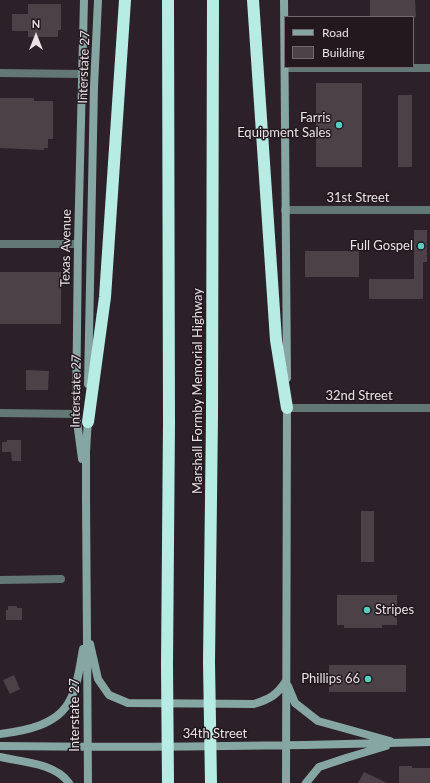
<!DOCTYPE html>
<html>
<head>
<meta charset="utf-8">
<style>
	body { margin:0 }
	#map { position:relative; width:430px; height:783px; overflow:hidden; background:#2c2128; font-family:Lato,sans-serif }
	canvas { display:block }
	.legend { position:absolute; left:284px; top:16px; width:130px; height:52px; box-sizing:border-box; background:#22181e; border:1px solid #72696e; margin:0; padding:5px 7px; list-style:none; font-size:12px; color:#e9e2e6 }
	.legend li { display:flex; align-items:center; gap:8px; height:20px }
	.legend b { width:20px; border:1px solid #72696e }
	.north { position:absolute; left:16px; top:16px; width:40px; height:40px; -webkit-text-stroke:3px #22181e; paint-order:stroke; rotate:0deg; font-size:11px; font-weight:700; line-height:16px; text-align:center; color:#e9e2e6 }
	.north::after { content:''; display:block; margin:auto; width:14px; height:18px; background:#e9e2e6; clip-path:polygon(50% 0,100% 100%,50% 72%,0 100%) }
</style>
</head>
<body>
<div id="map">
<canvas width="430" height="783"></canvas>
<ul class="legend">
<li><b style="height:5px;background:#85a6a2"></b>Road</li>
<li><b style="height:11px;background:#4d4148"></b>Building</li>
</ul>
<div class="north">N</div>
</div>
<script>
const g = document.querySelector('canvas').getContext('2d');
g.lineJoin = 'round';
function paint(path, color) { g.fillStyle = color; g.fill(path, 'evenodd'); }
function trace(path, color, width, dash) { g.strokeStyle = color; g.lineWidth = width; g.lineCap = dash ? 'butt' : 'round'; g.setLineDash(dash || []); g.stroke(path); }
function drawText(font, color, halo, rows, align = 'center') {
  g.font = font + ' Lato,sans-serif'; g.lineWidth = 3; g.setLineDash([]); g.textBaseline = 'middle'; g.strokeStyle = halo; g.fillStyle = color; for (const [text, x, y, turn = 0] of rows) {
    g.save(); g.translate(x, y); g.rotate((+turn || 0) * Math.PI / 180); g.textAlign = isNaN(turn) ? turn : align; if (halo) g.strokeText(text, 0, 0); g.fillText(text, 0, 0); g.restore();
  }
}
paint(new Path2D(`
	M370,0H415L416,17H370Z
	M28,4H61V30H58V37H28V31H12V14H28Z
	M316,83H362V167H316Z
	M398,95H412V167H398Z
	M0,98H34V101H53V139H48V148H44V150L0,148Z
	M414,230H427V262H423V299H369V279H414Z
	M305,251H359V277H305Z
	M0,272H61V324H0Z
	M26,370L49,371L48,390H26Z
	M7,440H21V461H12L11,452H2V442H7Z
	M361,511H374V562H361Z
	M337,595H397V625H382V628H344V625H337Z
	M8,606H17V608H22V620H6V610H8Z
	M329,665H406V692H329Z
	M14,675L20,689L10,694L3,680Z
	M399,766H412V768H430V783H399Z
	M364,772L387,783H358Z`), '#4d4148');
trace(new Path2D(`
	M285,68H430
	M0,73L82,74
	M285,210H430
	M0,244H78
	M287,408H430
	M0,413L76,414
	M0,580L61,579`), '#637774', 8);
trace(new Path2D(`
	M284,0L287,378
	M88,384L94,87L98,0
	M88,418L86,452V497L88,783
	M82,459L76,414L78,244L84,0
	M90,644L98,679L109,695L128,703L254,704C270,699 277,695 286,681
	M288,686L295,703L318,721L390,741
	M0,734C25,731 58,725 70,700C78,686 80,664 83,649
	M0,746C143,748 287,746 430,742
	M0,757C22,762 55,763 69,783
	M286,783L287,404
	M306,783L319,767L346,758L386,746`), '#85a6a2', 8);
trace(new Path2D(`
	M168,0L169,422L167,665L168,783
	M253,0L276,340L287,408
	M88,422L105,297L125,0
	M211,783L209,662L212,416L213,0`), '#b7ece5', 12);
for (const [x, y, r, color] of [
	[339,125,4,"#57cec1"],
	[421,246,4,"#57cec1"],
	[367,610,4,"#57cec1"],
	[368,679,4,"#57cec1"]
]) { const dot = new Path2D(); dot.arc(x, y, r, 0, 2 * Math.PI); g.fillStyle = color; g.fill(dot); trace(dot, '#22181e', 1.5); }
drawText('13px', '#e9e2e6', '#22181e', [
	["Interstate 27",84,67,-88],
	["31st Street",358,198],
	["Texas Avenue",66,248,-89],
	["Interstate 27",76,391,-89],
	["Marshall Formby Memorial Highway",198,391,-90],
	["32nd Street",359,396],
	["Interstate 27",75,715,-90],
	["34th Street",215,734]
]);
drawText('13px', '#e9e2e6', '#22181e', [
	["Farris",331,118],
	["Equipment Sales",331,133],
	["Full Gospel",413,246],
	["Stripes",375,610,"left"],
	["Phillips 66",360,679]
], 'right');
</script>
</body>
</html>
